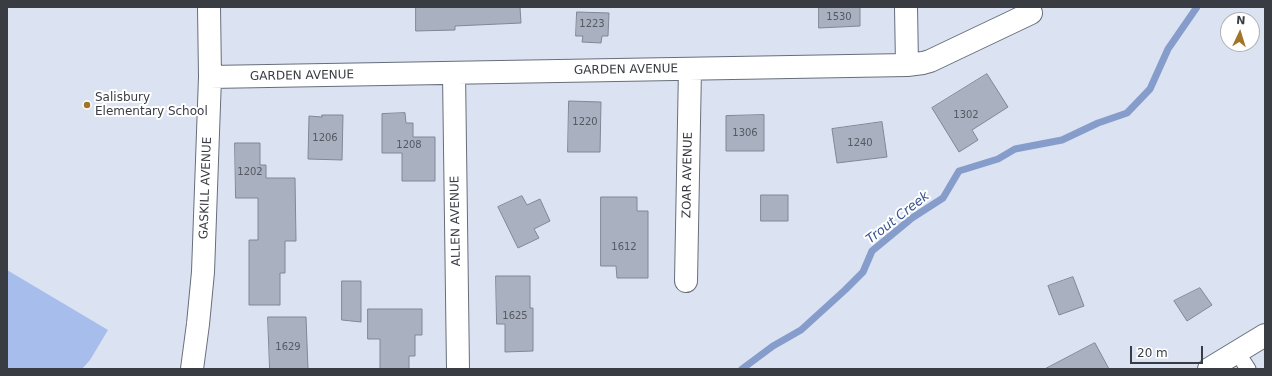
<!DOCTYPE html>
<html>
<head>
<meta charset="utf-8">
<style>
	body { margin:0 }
	#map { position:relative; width:1272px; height:376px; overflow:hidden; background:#dbe3f2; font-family:"DejaVu Sans",sans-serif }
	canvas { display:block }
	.frame { position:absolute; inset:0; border:8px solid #393c42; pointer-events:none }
	.north { position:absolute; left:1220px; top:12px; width:40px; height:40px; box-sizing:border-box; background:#fff; border:1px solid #b0b1b3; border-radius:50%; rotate:4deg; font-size:11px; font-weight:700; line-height:16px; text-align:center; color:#393c42 }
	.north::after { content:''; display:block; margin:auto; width:14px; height:18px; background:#a27427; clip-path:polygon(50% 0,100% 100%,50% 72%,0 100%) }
	.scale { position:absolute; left:1130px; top:346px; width:73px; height:18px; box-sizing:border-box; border:2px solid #393c42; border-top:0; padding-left:5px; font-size:12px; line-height:14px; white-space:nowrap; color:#393c42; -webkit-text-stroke:3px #fff; paint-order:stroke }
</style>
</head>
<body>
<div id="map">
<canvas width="1272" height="376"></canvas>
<div class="frame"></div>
<div class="north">N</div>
<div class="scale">20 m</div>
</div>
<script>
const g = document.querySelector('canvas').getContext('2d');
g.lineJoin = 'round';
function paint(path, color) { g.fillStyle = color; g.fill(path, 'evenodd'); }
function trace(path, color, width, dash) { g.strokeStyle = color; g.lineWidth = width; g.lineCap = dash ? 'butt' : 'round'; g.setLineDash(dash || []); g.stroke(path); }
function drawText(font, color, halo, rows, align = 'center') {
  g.font = font + ' "DejaVu Sans",sans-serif'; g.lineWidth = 4; g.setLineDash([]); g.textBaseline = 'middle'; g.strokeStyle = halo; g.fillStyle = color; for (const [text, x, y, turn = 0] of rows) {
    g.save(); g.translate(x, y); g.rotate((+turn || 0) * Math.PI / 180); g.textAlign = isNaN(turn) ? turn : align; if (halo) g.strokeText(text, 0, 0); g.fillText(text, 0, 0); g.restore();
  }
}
paint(new Path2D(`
	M7,270L108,330L90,360L82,369H7Z`), '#a7bdeb');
trace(new Path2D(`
	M742,369L773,346L801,330L845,290L863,272L872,251L912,218L943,198L959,171L998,159L1015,149L1062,140L1098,123L1127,113L1150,89L1168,49L1197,7`), '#869dcb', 7);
const building = new Path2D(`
	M416,7H520L521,23L455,26V30L416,31Z
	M819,7H860V26L819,28Z
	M577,12L609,13L608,36H602L601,43L582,42L583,36H576Z
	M987,74L1008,107L972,130L978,140L959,152L932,108Z
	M569,101L601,102L600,152H568Z
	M405,113L406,123H413V137H435V181H402V153H382V114Z
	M322,115H343L342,160L308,159L309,116L322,117Z
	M764,115V151H726V116Z
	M882,122L887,157L837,163L832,129Z
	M235,143H260V165H266V178H295L296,241H285V273H280V305H249V240H258V198H236Z
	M761,195H788V221H761Z
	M522,196L527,205L540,199L550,221L534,229L539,238L518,248L498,207Z
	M601,197H637V211H648V278H617L616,266H601Z
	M496,276H530V308H533V351L505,352V324H497Z
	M1073,277L1084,306L1059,315L1048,286Z
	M342,281H361V322L342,320Z
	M1200,288L1212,305L1187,321L1174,301Z
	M368,309H422V335H415V356H409V369H380V339H368Z
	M268,317H306L308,369H270Z
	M1095,343L1109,369H1045Z`);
paint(building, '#a9b1c0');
trace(building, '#808796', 1);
const service = new Path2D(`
	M1237,352L1248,369`);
const minor = new Path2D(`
	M906,7L907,65
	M454,73L458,369
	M210,77L907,65L923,63L930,61L1031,13
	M686,281L690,69
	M192,369L198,324L203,272L210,77L209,7`);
const secondary = new Path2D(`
	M1209,369L1265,335`);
trace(service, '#676e7b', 17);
trace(minor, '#676e7b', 24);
trace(secondary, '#676e7b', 24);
trace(service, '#fff', 15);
trace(minor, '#fff', 22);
trace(secondary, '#fff', 22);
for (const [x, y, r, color] of [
	[87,105,4,"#a27427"]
]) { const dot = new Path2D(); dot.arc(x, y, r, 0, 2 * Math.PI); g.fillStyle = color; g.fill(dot); trace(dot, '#fff', 1.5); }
drawText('10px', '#555962', null, [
	["1530",839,17],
	["1223",592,24],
	["1302",966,115],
	["1220",585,122],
	["1306",745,133],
	["1206",325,138],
	["1240",860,143],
	["1208",409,145],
	["1202",250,172],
	["1612",624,247],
	["1625",515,316],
	["1629",288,347]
]);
drawText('12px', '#393c42', '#fff', [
	["GARDEN AVENUE",626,70,-1],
	["GARDEN AVENUE",302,76,-1],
	["ZOAR AVENUE",688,175,-89],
	["GASKILL AVENUE",206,188,-88],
	["ALLEN AVENUE",456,221,-91]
]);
drawText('12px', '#393c42', '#fff', [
	["Salisbury",95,98],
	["Elementary School",95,112]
], 'left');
drawText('italic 13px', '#38548f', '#fff', [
	["Trout Creek",898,218,-38]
]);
</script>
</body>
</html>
